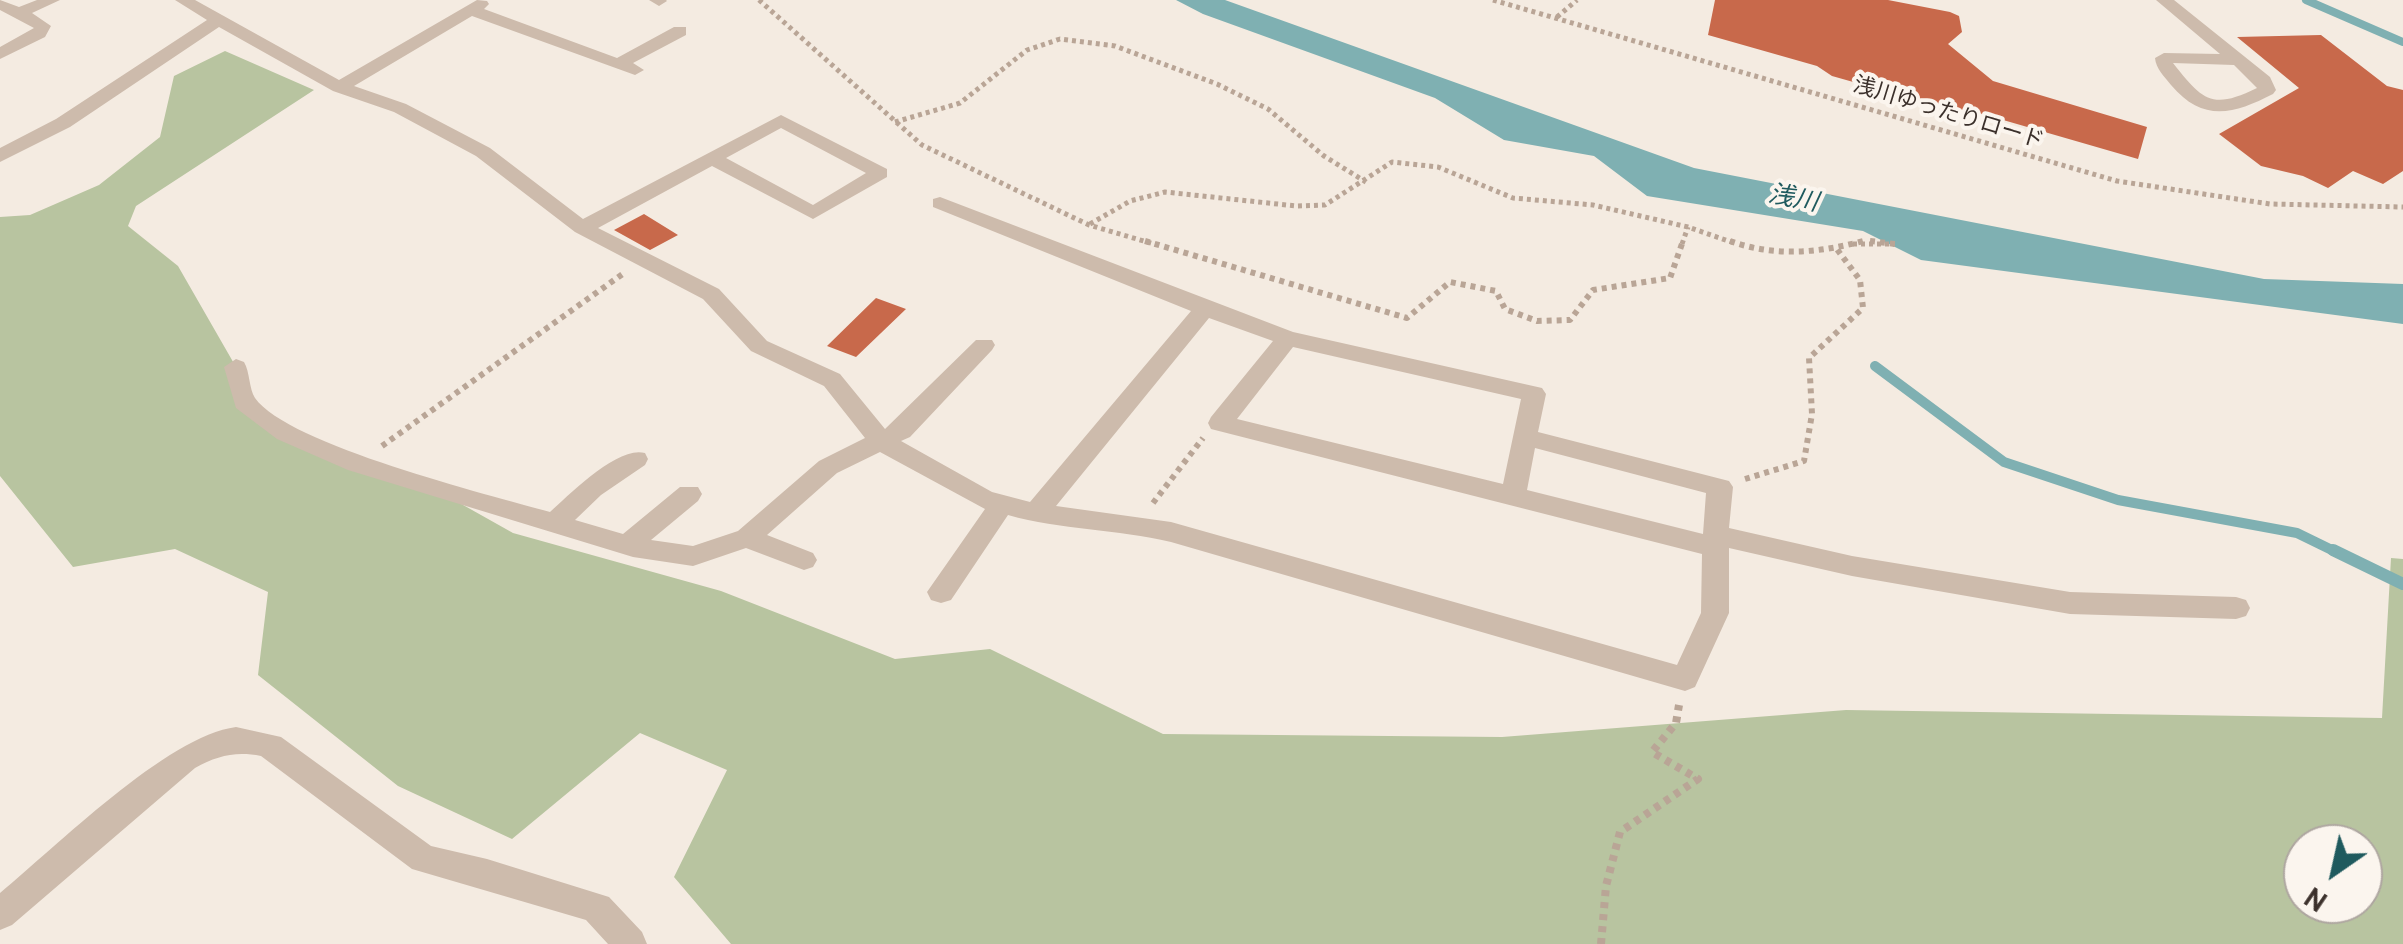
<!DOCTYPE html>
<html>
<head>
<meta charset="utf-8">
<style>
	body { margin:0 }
	#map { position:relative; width:2403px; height:944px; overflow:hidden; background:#f4ebe1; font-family:Overpass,sans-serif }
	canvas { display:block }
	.north { position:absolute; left:2283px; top:824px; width:100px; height:100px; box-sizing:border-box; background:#fbf5ee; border:2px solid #aea6a0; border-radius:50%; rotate:214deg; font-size:28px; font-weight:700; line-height:40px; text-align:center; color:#3b302b }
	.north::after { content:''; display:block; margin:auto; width:35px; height:45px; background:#1f5a5e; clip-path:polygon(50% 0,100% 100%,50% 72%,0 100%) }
</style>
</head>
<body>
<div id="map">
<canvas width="2403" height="944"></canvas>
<div class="north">N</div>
</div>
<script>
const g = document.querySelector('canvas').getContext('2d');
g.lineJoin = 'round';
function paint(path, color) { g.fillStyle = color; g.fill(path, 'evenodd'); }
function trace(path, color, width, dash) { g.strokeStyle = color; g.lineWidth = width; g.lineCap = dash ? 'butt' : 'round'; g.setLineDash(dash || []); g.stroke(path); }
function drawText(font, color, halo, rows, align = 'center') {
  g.font = font + ' Overpass,"Noto Sans JP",sans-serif'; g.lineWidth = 8; g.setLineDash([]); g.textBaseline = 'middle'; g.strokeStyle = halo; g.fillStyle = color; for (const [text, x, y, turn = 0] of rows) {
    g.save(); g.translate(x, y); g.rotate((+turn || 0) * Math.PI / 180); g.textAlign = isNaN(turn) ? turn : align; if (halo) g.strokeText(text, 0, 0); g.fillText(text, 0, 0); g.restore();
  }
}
paint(new Path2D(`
	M225,51L314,90L136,206L128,226L178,266L236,367L244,402L285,433L440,492L513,533L721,591L895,659L990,649L1163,734L1502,737L1846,710L2382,718L2391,558L2403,559V944H731L674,877L727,770L640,733L512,839L398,786L258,675L268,592L175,549L73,567L0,476V217L30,215L99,185L160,137L174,76ZM2303,844H2363V904H2303Z`), '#b8c4a0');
paint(new Path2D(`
	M1176,0H1225L1694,168L2264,279L2403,284V324L1921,260L1863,231L1647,196L1594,156L1504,140L1435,98L1203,14Z`), '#7fb0b2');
trace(new Path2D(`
	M2306,0L2403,42`), '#7fb0b2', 8);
trace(new Path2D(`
	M1875,366L2004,462L2118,500L2297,533L2338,553`), '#7fb0b2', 10);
trace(new Path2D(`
	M2333,550L2403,584`), '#7fb0b2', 12);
paint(new Path2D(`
	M1715,0H1888L1950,12L1959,16L1962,32L1948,44L1993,81L2147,127L2138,159L1972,111L1970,115L1832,76L1817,66L1708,35Z
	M2321,35L2387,86L2403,90V171L2383,184L2353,171L2328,188L2303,176L2261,166L2219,134L2299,88L2237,37Z
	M644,214L678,235L650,250L614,230Z
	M876,298L906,309L856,357L827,346Z`), '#c8694b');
trace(new Path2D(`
	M759,0L922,145L1089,225L1154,244
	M1493,0L2117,181L2270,204L2403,207
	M1557,17L1577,0
	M895,122L960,103L1027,50L1060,39L1115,46L1217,84L1268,109L1324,156L1366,182
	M1090,224L1130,201L1165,192L1296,206L1325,205L1392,162L1438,167L1513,198L1593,205L1688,227L1737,244
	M1682,244L1688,227
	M1853,244H1895`), '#b9a596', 5, [4, 4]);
trace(new Path2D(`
	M1145,241L1407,318L1450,282L1496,291L1505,309L1537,321L1570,320L1593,290L1670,278L1683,241
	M1730,241C1774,257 1819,253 1863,241
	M1870,241L1895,244
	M382,446L624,273
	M1745,479L1804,461L1812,414L1809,358L1863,308L1860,280L1836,248
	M1153,503L1203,438`), '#b9a596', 6, [5, 5]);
trace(new Path2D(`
	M1601,944L1606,886L1620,832L1698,779L1652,752L1676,723L1679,705`), '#b9a596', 8, [6, 6]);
paint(new Path2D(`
	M0,0L19,7L37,0H60L32,13L51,26L45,37L0,59V47L34,28L0,10Z
	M175,0H195L339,80L477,0L487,1L489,4L484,9L617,58L674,27H686V35L633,63L644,70L635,75L472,16L354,86L406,104L490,148L583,219L781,115L887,169V177L813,219L712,166L598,228L719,289L767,341L840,374L885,429L976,340H992L995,345L992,350L910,437L901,441L992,492L1030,502L1191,311L933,207V199L940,197L1293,332L1542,388L1546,394L1538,432L1729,481L1733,487L1729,528L1852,556L2070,592L2236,597L2246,600L2250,608L2246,616L2236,619L2070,614L1852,576L1729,548V613L1695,687L1685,691L1171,542C1117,529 1061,530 1008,515L951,600L941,603L931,600L927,592L985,509L880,452L837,473L767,535L813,553L817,560L813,567L804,570L746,548L693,566L633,557L348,470L277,439L236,408L224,367L236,359L244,362C250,372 249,389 255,398C288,445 490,495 550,512C569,495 618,445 645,453L648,459L645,465L601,495L575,520L623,534L680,487H698L702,494L698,501L651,540L693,546L738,531L819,461L865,438L824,386L751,351L703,299L575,232L476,156L394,112L333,91L219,27L70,127L0,162V148L56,119L207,20ZM781,128L866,173L813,205L726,158ZM1209,318L1273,341L1211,417L1208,423L1211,429L1702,554L1701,613L1677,665L1171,522L1056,506ZM1293,347L1521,399L1503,484L1237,419ZM1535,448L1706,493L1703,534L1527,490Z
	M649,0H666L667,1L659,6Z
	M2156,0H2174L2270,77L2276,90L2273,94C2234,114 2203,123 2171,85C2164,76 2156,69 2155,58L2164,53L2220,54ZM2173,63L2234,65L2257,88C2212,110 2203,101 2173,63Z
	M236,727L281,737L431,846L487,859L609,897L642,932L647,944H608L586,920L412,869L261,756C235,751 217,756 195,768L12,925L0,930V893C56,847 167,736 236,727Z`), '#cdbbac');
drawText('22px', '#3b302b', '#fbf5ee', [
	["浅川ゆったりロード",1948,115,17]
]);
drawText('italic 25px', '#1f5a5e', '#fbf5ee', [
	["浅川",1793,201,11]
]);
</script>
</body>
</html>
